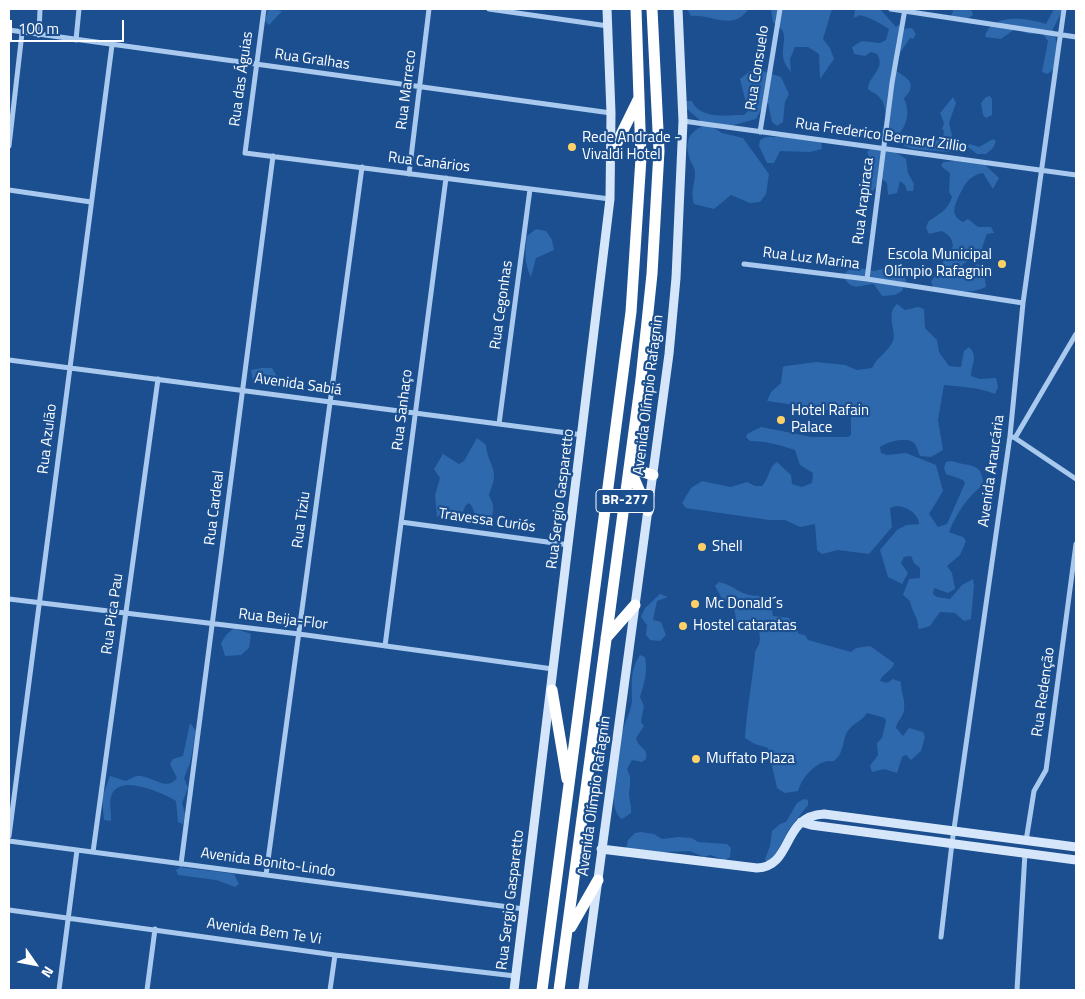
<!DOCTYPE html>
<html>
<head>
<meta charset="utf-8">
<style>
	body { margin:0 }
	#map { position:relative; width:1085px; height:999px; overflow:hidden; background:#1b4f8f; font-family:"Titillium Web",sans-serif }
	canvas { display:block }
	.frame { position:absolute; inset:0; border:10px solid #fff; pointer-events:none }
	.north { position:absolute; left:10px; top:939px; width:50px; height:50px; -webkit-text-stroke:4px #1b4f8f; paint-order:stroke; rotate:123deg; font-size:14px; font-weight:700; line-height:20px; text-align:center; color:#fff }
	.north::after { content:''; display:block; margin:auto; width:18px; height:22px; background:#fff; clip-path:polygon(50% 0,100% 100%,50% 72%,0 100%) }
	.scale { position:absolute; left:10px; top:20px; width:114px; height:22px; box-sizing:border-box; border:2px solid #fff; border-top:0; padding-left:6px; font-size:15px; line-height:18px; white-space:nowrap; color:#fff; -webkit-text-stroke:4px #1b4f8f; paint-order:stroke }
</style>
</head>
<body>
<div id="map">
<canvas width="1085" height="999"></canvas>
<div class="frame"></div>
<div class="north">N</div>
<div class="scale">100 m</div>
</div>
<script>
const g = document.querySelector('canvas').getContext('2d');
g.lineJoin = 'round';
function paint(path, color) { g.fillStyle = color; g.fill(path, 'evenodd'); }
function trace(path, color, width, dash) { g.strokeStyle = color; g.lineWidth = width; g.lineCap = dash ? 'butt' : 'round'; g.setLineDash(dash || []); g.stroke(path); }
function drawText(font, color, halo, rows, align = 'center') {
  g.font = font + ' "Titillium Web",sans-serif'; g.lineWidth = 4.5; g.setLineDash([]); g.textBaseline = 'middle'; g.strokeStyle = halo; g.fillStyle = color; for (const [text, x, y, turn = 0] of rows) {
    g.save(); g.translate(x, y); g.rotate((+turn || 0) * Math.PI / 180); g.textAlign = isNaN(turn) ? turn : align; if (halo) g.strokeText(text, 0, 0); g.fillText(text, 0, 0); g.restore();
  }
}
paint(new Path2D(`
	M268,9L282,11L269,25L265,21Z
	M687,9H747V11C731,31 712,14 691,16Z
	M771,9H832L823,39L830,48L834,59L820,79L819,54L808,47H795L790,59L791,72C775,55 789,40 782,30C780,27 775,25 773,22Z
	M855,9H880L896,27L898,25L902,29L912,28L916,34L913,39L910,38L900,53L895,70C901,75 916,80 909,92C908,94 905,96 904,99C913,115 903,140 883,142L881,136C885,124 889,105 878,96C875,93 871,92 868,89C869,75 886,69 877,54L871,52L865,56L854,54L852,47L862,41L880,43L886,40L889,29C880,23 871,18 860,15L854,18Z
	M954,9H971L973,15L967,19L951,16Z
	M1054,9H1063L1053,29C1056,45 1069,62 1047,74L1042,72L1048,41L1042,33L1029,34L1015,29L1001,39L985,37C990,12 1029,18 1046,24Z
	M750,71H763L781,77L789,94L785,102L783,122L777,126L772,122L768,103L762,108L756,119L730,126L702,122L686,108L685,101H692C700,120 728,115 744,115L748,111L740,79Z
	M990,96L992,99V115L986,118L983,115L981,103L986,97Z
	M953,97L956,103L949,123L952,135L949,152L913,149L904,146L903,143L909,138L936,141L943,138L944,131L942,129L944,123L940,113Z
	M703,126L713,127L722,133L743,138L769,174L766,194L760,202L750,203L731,195L714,209L694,204C690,191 695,185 695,173C695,169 693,165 691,162C684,145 687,133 703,126Z
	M766,137H784L821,142L822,149L810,152L780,151L774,163H767L759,146L760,140Z
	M993,139L996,141L993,148L986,154H977L967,146L970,144L979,147Z
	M871,149L895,152L906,159L908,173L914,184L913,191H907L905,185L900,181L897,193L888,195L887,183L882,179L873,191L868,188L865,182L872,164L867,152Z
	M955,161L985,165L999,178L993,189L983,173C968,176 965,184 959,196C954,207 950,215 963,222L968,219L978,227H991L994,233L987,234L980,253L963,264L961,270L968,273L977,264L983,267L986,287C970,295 950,290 934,288L931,282L953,246C952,238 949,235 942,231L929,234L926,228L928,222C938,214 947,212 952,197L949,192L950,173L941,166L943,162Z
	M536,229L546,231L552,240L554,250L536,258L531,277C524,264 525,250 527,236Z
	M895,265L903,270L906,281L902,291L895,295L882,296L874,284C862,284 854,293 844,278L846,272L853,267L875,271Z
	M897,304L905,310L918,307L924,309L925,328L937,340L939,352L949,366L961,367L964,351L969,347C979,357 971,365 971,376L980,379L996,378L998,387L995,394C978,387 963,387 944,385L938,420L943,450L931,457L920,456C918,452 917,447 915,444C908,435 887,442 880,447L881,453L887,455L906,453L936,465L943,491L929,514L938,527L947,524L965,483L963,480L946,474L944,468L946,462C952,460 957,463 963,464C977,466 983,469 983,485C967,497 956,514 949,532L963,537L966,541L960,555L947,566L952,573L955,589L948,593L934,588L933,594L937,597L950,599L962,585L973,579L974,585L971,619L964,621L955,613L940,612L930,626L920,629L918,628C919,618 911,611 910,601L903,595L909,579L920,578V568L914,563L911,556L904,557L901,563L908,573L902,584L888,577L880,550L897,530L906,525L919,524C919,512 900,502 890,508L892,527L869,554L838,550L822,554L817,550L815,524L800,527L785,520H769L686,508L682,503L691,488L702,481L731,487L747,482L755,486H762C769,479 769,466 777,462L791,475L792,484L802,487L812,483L813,473L800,465L795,450C780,445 766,441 750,441L746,437L747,434L761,427L812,437H848L851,435V413L767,401L771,392L781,383L783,367L786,366L816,362L845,365L857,370L872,368C877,357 887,353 893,341C897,331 885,314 897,304Z
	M262,368H272L283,387L253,381L251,370Z
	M477,438L486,445C486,457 494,465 494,476C494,484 490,489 489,496C494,504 495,512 490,520L480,521C473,515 475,508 469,503L465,506L462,516L451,517L450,512L446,511L437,517L435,495L440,478L434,469L443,454L459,464L464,461Z
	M719,582C729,584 735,589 743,593C762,601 768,586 773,616L789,618L799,634L805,635L808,640L851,652L856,648L870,646L894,663C893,671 882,673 880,681L887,683L893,679L901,682C900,691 906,700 904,710C903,718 897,720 896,728L903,736L909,728L923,732L925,737L921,751L911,760L906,755L902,757L897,773L884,769L872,772L870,766L878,755L877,743L882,738L886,721L885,718L867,713C862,721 852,724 847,732C842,742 844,753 835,760C831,763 828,760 824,762C812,766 802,778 798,791L785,793L777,788L768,748L755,744L745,738C747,709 752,682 755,654C755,649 758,648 759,644C761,638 759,634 759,629L737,623L734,609L721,597L715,586Z
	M660,594L668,597L657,601L653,620L661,622L666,635L660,641L650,640L646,635L647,625L641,617L645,608Z
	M234,628L251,634L249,648L241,655L225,656L221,643L226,635Z
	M640,655L645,657C648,671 644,684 640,697L644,706L641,722L644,726L636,738C638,748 649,748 646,759L642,762L632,760L627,769C632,779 630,782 629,793C629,800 632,806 631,813L622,819C604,807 619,748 623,729C626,720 632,709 632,700C632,683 630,670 640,655Z
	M190,723L196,731L190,763L184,778L188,788L182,803L185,814L183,824L178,822L176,801C164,793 120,774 112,794C108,802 112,812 111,821L104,820L102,798L110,776L126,781C131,779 135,775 141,776C154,778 167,791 177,778L170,764L173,759L183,756Z
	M804,799L808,800V805L789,829L772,861L767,862L765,859L770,846L772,831L780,824L786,822L797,803Z
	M641,832L654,834L662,839L678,837L692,838L698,842L727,844L731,848L730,857L725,860L710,855L704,857L690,851L642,853L626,849L628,840L635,833Z
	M180,867C198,870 216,871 234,874L239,884L235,887L216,880L178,875L176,870Z`), '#2e69ad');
trace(new Path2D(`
	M264,9L245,153L610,199
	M489,9L608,26
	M891,9L1076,37
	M9,30L611,113
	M39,35L40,9
	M76,40L79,9
	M683,121L1076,175
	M760,132L780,9
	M9,146L22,33
	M409,174L429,9
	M9,190L91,202
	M744,264L867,279L1023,303
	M867,279L892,83L905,9
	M9,360L583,435
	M499,424L530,189
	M1010,436L1015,438L1076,334
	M1015,438L1076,479
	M401,522L569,545
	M9,599L299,634L553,669
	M385,646L446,178
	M9,836L112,45
	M9,841L524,909
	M1026,841L1034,791L1046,770L1076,544
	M93,852L158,379
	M181,864L273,156
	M266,875L362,167
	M9,910L335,955L515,976
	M941,937L952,843L1010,436L1023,303L1064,9
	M59,990L77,850
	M147,990L155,929
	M330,990L335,955
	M1017,990L1025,853`), '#a9c9ee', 5);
trace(new Path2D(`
	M801,822L811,825L1076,860
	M601,849L757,868C794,866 781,816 824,814L1076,847
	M514,990L610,199L611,113L607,9
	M583,990L669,354L676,278L683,121L678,9`), '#d6e6fa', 9);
trace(new Path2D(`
	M610,157L639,98
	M629,468L653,475
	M630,469L648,511
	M606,638L635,605
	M552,690L567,779
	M571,927L598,880
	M542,990L631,312L641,158L636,9
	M559,990L641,379L652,274L659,151L652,9`), '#fff', 11);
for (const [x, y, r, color] of [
	[572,147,5,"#ffd166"],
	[1002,264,5,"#ffd166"],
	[781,420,5,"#ffd166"],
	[702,547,5,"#ffd166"],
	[695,604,5,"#ffd166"],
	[683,626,5,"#ffd166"],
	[696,759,5,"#ffd166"]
]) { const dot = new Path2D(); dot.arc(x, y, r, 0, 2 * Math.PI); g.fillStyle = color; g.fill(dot); trace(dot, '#1b4f8f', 2); }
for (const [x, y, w] of [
	[625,501,58]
]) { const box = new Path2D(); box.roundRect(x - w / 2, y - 11.5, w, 23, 4); g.fillStyle = '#1b4f8f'; g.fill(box); trace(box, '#fff', 1); }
drawText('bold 14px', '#fff', null, [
	["BR-277",625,501]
]);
drawText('15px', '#fff', '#1b4f8f', [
	["Rua Gralhas",312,60,8],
	["Rua Consuelo",758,68,-81],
	["Rua das Águias",242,79,-82],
	["Rua Marreco",407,90,-83],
	["Rua Frederico Bernard Zillio",881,136,8],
	["Rua Canários",429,163,7],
	["Rua Arapiraca",864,201,-83],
	["Rua Luz Marina",811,259,7],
	["Rua Cegonhas",502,305,-82],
	["Avenida Sabiá",298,385,8],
	["Avenida Olímpio Rafagnin",649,395,-83],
	["Rua Sanhaço",403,410,-83],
	["Rua Azulão",48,439,-83],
	["Avenida Araucária",992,471,-82],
	["Rua Sergio Gasparetto",561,499,-83],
	["Rua Cardeal",215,508,-83],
	["Rua Tiziu",302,520,-82],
	["Travessa Curiós",487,521,8],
	["Rua Pica Pau",113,614,-82],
	["Rua Beija-Flor",283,620,7],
	["Rua Redenção",1044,692,-82],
	["Avenida Olímpio Rafagnin",595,796,-82],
	["Avenida Bonito-Lindo",268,863,8],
	["Rua Sergio Gasparetto",511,900,-83],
	["Avenida Bem Te Vi",264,932,8]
]);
drawText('15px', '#fff', '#1b4f8f', [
	["Rede Andrade -",582,138],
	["Vivaldi Hotel",582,155],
	["Escola Municipal",992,255,"right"],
	["Olímpio Rafagnin",992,272,"right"],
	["Hotel Rafain",791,411],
	["Palace",791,428],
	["Shell",712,547],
	["Mc Donald´s",705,604],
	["Hostel cataratas",693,626],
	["Muffato Plaza",706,759]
], 'left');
</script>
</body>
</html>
